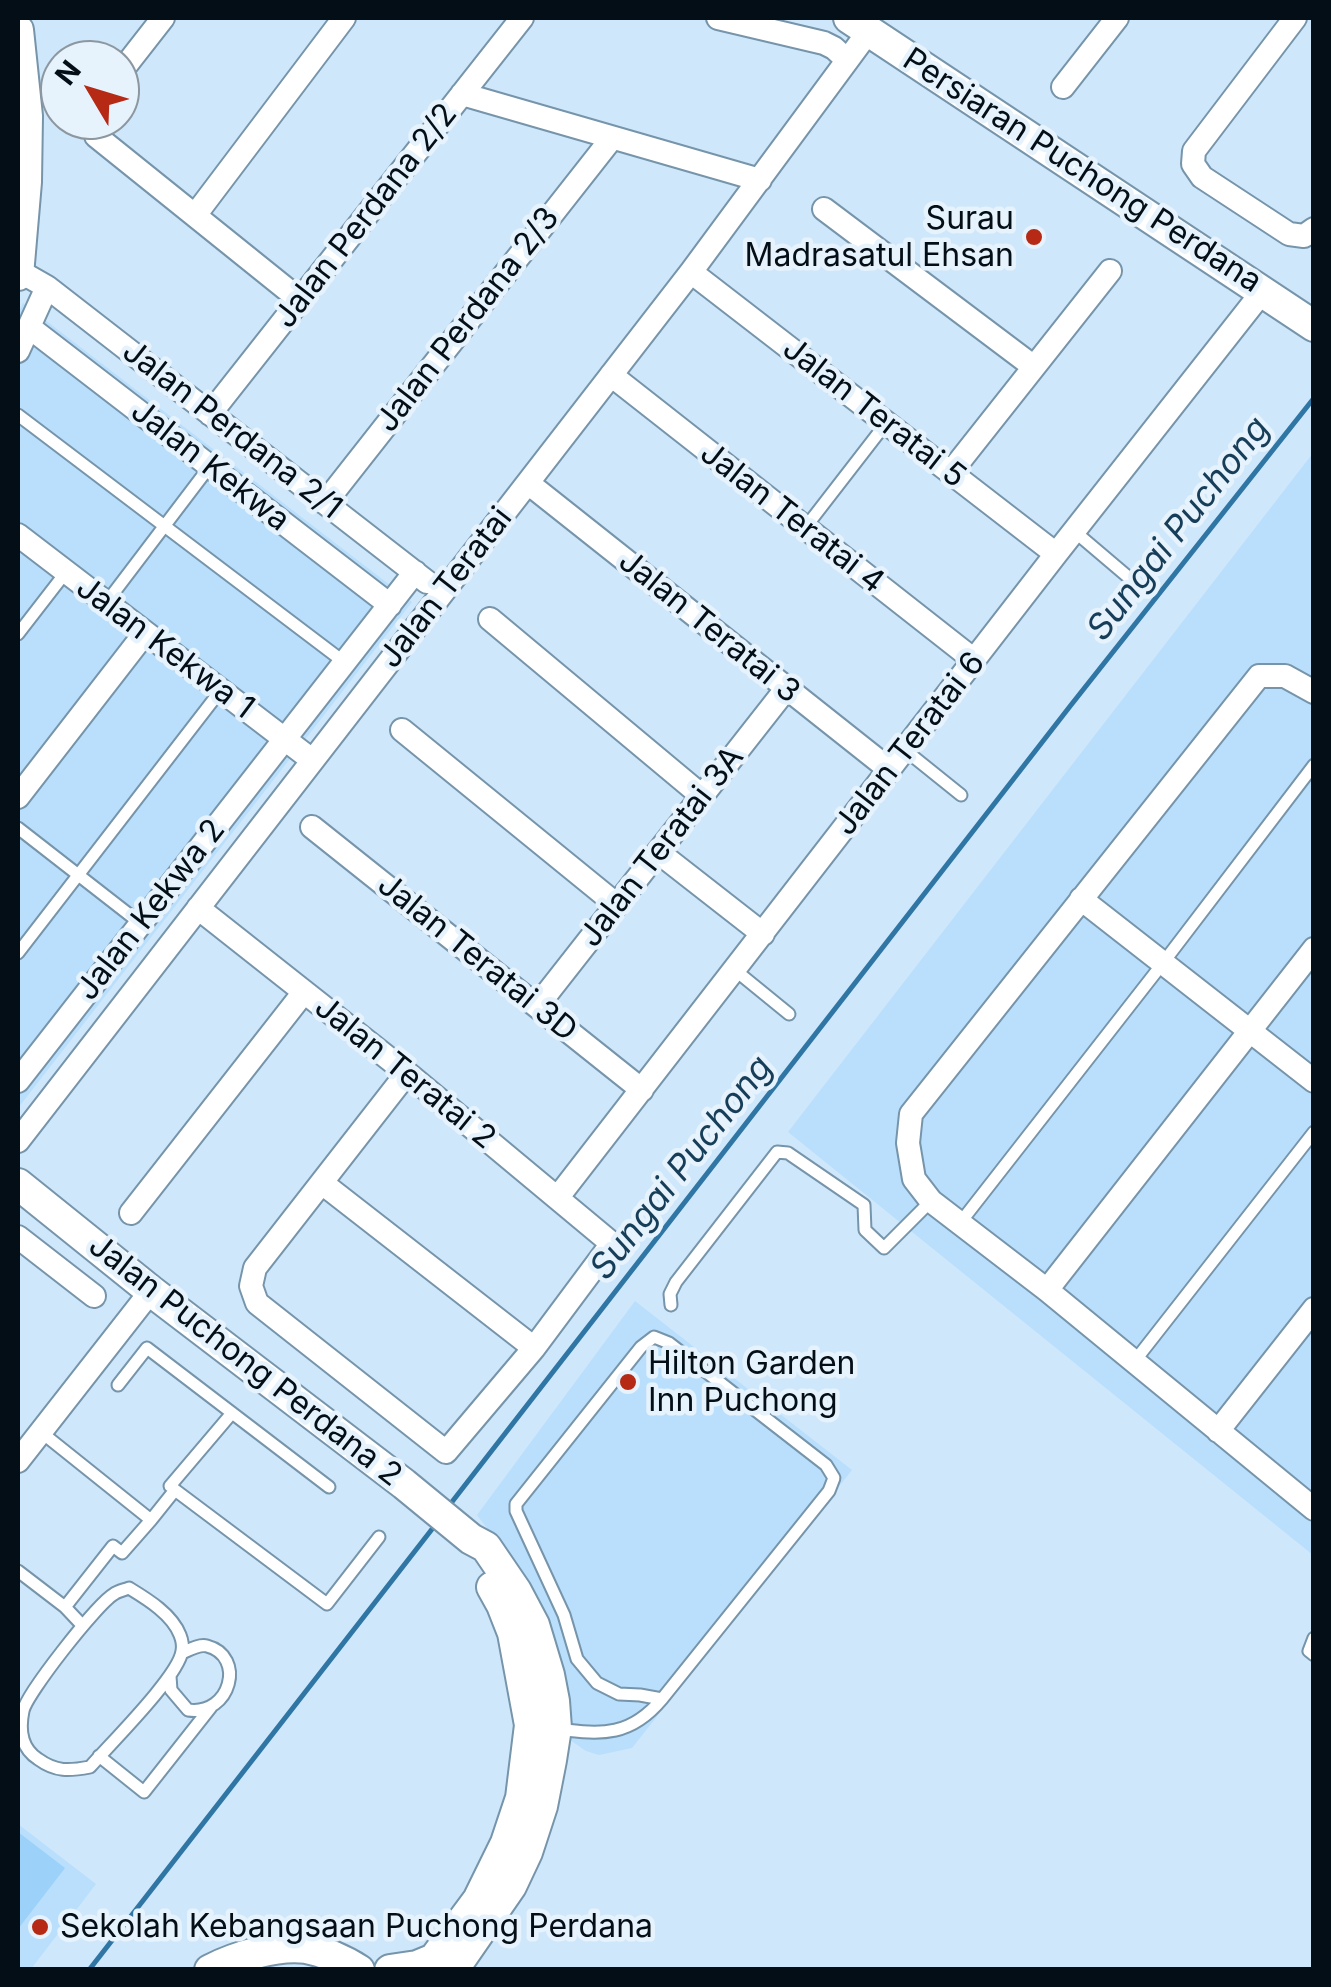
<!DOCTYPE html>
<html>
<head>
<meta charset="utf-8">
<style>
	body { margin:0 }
	#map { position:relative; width:1331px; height:1987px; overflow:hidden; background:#cee7fb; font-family:Inter,sans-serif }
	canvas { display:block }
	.frame { position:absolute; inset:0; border:20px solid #040e16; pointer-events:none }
	.north { position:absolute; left:40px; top:40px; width:100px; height:100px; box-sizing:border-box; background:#e6f2fc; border:2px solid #8c97a0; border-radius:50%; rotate:308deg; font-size:28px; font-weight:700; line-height:40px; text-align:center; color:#040e16 }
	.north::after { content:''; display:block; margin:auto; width:35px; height:45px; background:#b62914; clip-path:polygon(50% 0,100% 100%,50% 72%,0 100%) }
</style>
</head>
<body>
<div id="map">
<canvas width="1331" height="1987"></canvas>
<div class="frame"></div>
<div class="north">N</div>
</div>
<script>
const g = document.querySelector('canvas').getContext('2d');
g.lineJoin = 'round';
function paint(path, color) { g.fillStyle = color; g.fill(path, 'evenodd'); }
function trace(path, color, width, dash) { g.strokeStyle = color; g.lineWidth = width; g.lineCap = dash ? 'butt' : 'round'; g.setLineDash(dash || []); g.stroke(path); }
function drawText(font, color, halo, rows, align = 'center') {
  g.font = font + ' Inter,sans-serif'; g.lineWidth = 9; g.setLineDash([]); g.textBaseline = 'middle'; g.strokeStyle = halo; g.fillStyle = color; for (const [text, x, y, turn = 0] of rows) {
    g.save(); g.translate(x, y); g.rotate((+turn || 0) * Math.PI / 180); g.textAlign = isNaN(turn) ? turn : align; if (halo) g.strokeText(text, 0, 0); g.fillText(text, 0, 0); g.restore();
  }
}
paint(new Path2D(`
	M23,303L412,602L18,1108V314Z
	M1313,453V1555L788,1132Z
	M635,1301L852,1470L632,1748L599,1755L586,1751L570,1740L561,1692L515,1565L477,1515Z
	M18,1824L96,1884L31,1969H18Z`), '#b9dffc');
paint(new Path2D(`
	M18,1832L65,1868L18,1929Z`), '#9cd1f9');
trace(new Path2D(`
	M448,1507L1071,705L1314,398
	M89,1970L436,1524`), '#3076a5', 5);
const lane = new Path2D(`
	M18,415L344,662
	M805,528L887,422
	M1074,531L1127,576
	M106,603L210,466
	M18,634L66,572
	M905,750L961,795
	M18,828L140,923
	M18,953L221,690
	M735,970L789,1014
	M960,1223L1163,963L1314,765
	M671,1305L670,1294L676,1282L777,1152L788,1153L864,1205L865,1230L884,1248L931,1201
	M1134,1362L1314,1132
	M118,1385L147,1348L329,1487
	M41,1432L151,1520L122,1553L113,1546L65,1607
	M175,1490L170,1486L232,1413
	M151,1520L175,1490L327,1604L379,1537
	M18,1571L65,1607L82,1625
	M129,1588C147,1599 172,1614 180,1635C182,1640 183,1646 182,1651C179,1676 109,1745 90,1767C69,1771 56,1772 38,1759C21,1748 19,1730 23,1711C27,1693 97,1604 114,1594C118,1591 124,1590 129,1588Z
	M1314,1638L1309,1651L1314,1655
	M170,1676L171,1690L188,1710C231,1716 246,1656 207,1646C199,1644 189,1650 182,1653
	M558,1729C603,1735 631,1736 662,1699L829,1491L834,1478L826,1465L669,1343L654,1337L641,1347L516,1504V1511L564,1615L577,1659L597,1683L619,1694L640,1695L662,1699
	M99,1756L144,1792L211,1707`);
const street = new Path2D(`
	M718,18L824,43L834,48L847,60
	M1295,18L1194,151L1193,164L1202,177L1289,234L1304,236L1314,229
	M120,73L163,18
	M1063,87L1117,18
	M462,94L760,180
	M92,120L96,136L300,300
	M824,209L1034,367
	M196,214L344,18
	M19,271L47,287L427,582
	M691,272L1056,554
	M29,327L390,605
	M18,351L47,287
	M611,375L974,660
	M210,414L522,18
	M951,472L1110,271
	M528,483L890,770
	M325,503L612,138
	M18,535L312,760
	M490,619L702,796
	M1314,692L1285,676H1259L911,1114L908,1143L914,1179L931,1201L1047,1290L1314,1509
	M402,730L617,905
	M18,797L145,633
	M312,827L642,1090
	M658,852L763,934
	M1081,899L1314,1081
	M198,908L407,1073L610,1242L607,1250L534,1348L446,1452L257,1303L251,1286L255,1268L407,1073
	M538,1005L786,689
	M18,1081L415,572
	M18,1141L691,272L869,31
	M322,1183L534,1348
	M558,1197L1056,554L1263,291
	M131,1213L304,992
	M18,1237L94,1296
	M1047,1290L1314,949
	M1218,1431L1314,1309
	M18,1461L151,1291`);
const secondary = new Path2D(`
	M849,18L1314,326
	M18,30L27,116L26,182L18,275
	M18,1184L151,1291L404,1484L471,1539L486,1547L516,1591L534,1625L549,1675L554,1701L556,1728L551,1760L542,1806L527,1852L511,1886L453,1970
	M210,1970C235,1957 278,1944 306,1948C323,1951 345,1961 359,1970
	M390,1970L417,1966L434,1959
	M426,1970L478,1900L506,1843L521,1798L530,1725L513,1633L502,1605L492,1587`);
trace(lane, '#7694aa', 15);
trace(street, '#7694aa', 26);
trace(secondary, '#7694aa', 34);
trace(lane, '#fff', 11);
trace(street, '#fff', 22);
trace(secondary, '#fff', 30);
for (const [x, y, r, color] of [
	[1034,237,10,"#b62914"],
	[628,1382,10,"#b62914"],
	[40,1927,10,"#b62914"]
]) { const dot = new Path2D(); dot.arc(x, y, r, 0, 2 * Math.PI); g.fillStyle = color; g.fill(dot); trace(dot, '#e6f2fc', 4); }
drawText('32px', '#040e16', '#e6f2fc', [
	["Persiaran Puchong Perdana",1082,171,33],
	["Jalan Perdana 2/2",366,216,-52],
	["Jalan Perdana 2/3",468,320,-52],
	["Jalan Teratai 5",874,413,38],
	["Jalan Perdana 2/1",232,430,38],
	["Jalan Kekwa",210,466,38],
	["Jalan Teratai 4",792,518,38],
	["Jalan Teratai",446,588,-52],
	["Jalan Teratai 3",709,627,39],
	["Jalan Kekwa 1",165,648,37],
	["Jalan Teratai 6",910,744,-52],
	["Jalan Teratai 3A",662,847,-52],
	["Jalan Kekwa 2",151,910,-52],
	["Jalan Teratai 3D",477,958,39],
	["Jalan Teratai 2",405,1073,39],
	["Jalan Puchong Perdana 2",245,1361,38]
]);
drawText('32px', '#040e16', '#e6f2fc', [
	["Surau",1014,219,"right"],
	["Madrasatul Ehsan",1014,256,"right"],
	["Hilton Garden",648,1364],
	["Inn Puchong",648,1401],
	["Sekolah Kebangsaan Puchong Perdana",60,1927]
], 'left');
drawText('italic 35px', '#173e59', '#e6f2fc', [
	["Sungai Puchong",1179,529,-52],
	["Sungai Puchong",682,1168,-52]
]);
</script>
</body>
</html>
